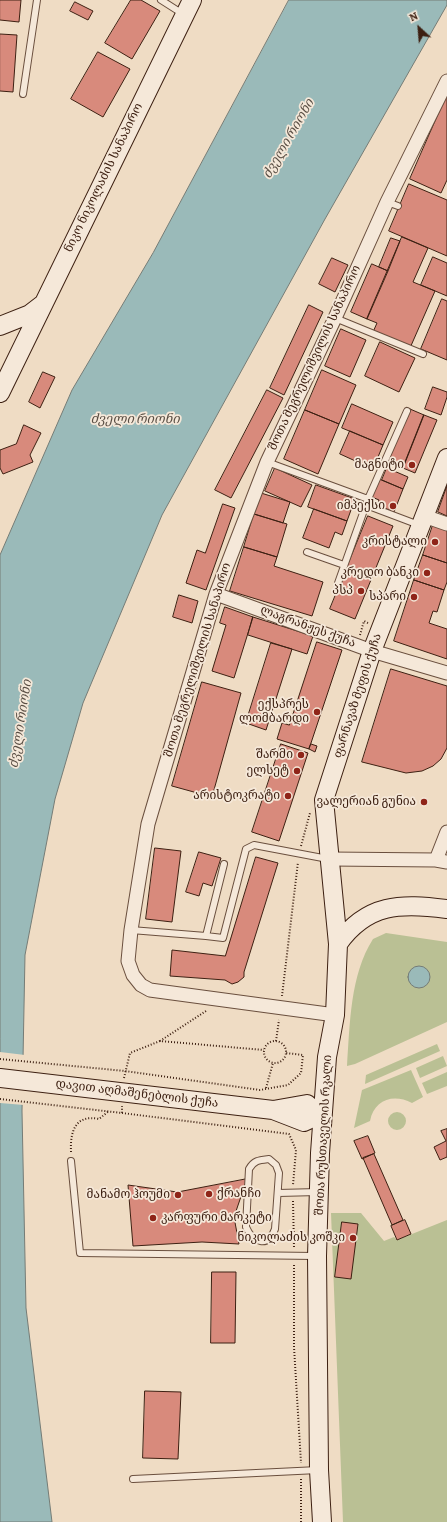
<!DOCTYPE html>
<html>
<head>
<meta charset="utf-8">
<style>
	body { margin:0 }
	#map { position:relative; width:447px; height:1522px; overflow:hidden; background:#efdcc4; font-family:Alegreya,serif }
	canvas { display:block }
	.north { position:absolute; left:399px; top:8px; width:40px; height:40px; -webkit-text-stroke:3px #f5e8d9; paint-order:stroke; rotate:334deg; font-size:11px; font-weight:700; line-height:16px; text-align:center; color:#3d2012 }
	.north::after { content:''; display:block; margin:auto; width:14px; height:18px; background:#3d2012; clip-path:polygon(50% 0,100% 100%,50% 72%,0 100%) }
</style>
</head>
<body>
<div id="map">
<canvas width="447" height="1522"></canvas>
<div class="north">N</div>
</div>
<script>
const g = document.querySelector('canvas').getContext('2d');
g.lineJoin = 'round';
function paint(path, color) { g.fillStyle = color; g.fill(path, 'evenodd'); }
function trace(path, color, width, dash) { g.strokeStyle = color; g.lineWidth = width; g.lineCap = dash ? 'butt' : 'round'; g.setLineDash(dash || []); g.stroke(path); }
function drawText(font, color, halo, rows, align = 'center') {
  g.font = font + ' Alegreya,"Noto Serif Georgian",serif'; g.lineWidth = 3.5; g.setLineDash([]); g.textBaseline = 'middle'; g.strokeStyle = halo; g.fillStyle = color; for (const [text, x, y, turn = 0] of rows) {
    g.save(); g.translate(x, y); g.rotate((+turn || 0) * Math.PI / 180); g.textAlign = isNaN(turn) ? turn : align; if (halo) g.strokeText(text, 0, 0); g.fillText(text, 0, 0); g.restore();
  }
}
paint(new Path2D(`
	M386,933L447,942V1022L355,1064L347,1066C350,1024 350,975 373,939Z
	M437,1044L440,1051L365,1084L366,1075Z
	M443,1056L447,1066L420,1078L416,1068Z
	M411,1070L423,1097L412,1103C393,1093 374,1100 370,1121L354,1128L362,1090Z
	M447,1072V1086L427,1094L422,1083Z
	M388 1121a9 9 0 1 1 18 0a9 9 0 1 1-18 0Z
	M331,1213H361L384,1241L394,1237L397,1240L447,1220V1522H343Z`), '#bac094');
const water = new Path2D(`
	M289,0H447V5L325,219L162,515L83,703L55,799L25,955L22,1111L26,1308L52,1522H0V555L72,390L153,253Z
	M408 977a11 11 0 1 1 22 0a11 11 0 1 1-22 0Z`);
paint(water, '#9abab9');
trace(water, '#757c76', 1);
paint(new Path2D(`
	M0,1052L25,1055L24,1105L0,1103Z`), '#efdcc4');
const building = new Path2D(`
	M0,0H21L19,22L0,20Z
	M131,0H141L160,11L132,59L105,43Z
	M75,2L93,11L88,20L70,11Z
	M0,34L17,35L13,92L0,91Z
	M98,52L130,69L103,117L71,99Z
	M447,94V180L441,193L410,179Z
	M409,184L447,200V256L389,231Z
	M402,237L428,248L413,282L435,291L410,348L373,332L377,323L367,319Z
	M391,238L400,241L388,271L379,267Z
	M433,257L447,263V296L421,285Z
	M332,258L348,265L335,292L319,284Z
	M372,264L388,271L367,319L351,312Z
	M442,299L447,301V360L421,349Z
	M309,305L323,312L284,395L270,388Z
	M341,329L366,340L350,377L325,366Z
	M380,342L415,358L399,392L365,376Z
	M322,370L356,385L339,424L305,410Z
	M43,372L55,377L40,408L29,402Z
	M433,387L447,392V397L441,415L425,409Z
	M267,390L283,398L231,498L215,490Z
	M352,404L393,422L383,445L342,428Z
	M410,409L424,415L403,468L388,462Z
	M305,410L339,424L318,474L284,459Z
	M424,415L437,420L415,473L403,468Z
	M24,425L41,433L30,455L33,462L3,474L0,468V450L16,444Z
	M350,431L383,445L373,469L340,454Z
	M275,468L312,485L301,507L265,491Z
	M387,468L408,477L403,489L382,480Z
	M379,479L403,489L394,512L377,505L379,500L372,497Z
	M316,485L355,499L347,521L308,507Z
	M447,486V516L438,512Z
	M261,493L290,502L283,523L254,514Z
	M223,504L235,508L206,590L186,583L197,550L205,553Z
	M314,509L347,521L342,535L335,532L329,548L303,538Z
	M254,514L287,524L277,557L244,547Z
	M368,516L393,526L355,619L330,609Z
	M433,525L447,530V563L423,555Z
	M244,547L277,557L274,566L323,582L312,616L230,591Z
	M423,555L447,563V582L444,590L414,580Z
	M414,580L444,590L437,612L433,611L429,623L447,629V659L394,641Z
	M179,595L198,601L192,623L173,617Z
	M225,607L253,617L234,678L212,671L226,625L220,623Z
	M253,617L313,636L307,654L248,635Z
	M317,642L342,650L309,749L277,739L282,723L289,725Z
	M271,643L292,649L266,730L246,723Z
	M391,669L447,686V748L441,759L433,766L422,771L406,773L362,762Z
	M202,682L241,693L212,797L172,786Z
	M281,744L308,753L279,841L252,832Z
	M311,744L317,746L315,752L309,749Z
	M155,848L181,851L172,922L146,919Z
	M199,852L221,858L212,886L203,883L199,896L186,892Z
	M256,857L278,863L244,972V977L238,982L232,984L225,980L170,976L172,950L225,956Z
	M447,1129V1157L440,1160L434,1147L446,1141L441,1131Z
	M368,1136L375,1153L362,1159L354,1141Z
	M374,1154L403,1220L392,1225L363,1158Z
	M247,1179L234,1217L239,1244L202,1242L133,1246L128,1185L177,1192Z
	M405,1220L411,1234L397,1240L391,1226Z
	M342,1222L358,1224L351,1279L335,1277Z
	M212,1272H236L235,1343H211Z
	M145,1391L181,1392L178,1459L143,1458Z`);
paint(building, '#d88a7c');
trace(building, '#3d2012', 1);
const lane = new Path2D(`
	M161,0L183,14
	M23,94L37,0
	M387,202L398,206
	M335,318L423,354
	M267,462L368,499L338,583
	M368,499L407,411
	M366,505L419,525
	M307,552L344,565
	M131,930L206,936L224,864
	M206,936L223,938L246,849L254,845L328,859
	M269,1159L276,1165L279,1173L275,1229C268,1248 253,1243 246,1227L249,1169C254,1160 260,1160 269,1159Z
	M71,1161L80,1253L315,1256
	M278,1193L318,1192
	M133,1479L318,1470`);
const street = new Path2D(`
	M424,516L447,524
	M216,594L372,651L447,673
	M330,859L436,860L447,862
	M436,860L447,832
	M335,1015L150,990L141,985L133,975L128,961L131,930L148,824L216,594L267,462L335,318L387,202L447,81`);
const secondary = new Path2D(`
	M0,326L30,314L43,304
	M0,393L192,0
	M338,944C367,903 401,903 447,909
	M0,1078L273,1110L304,1122C313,1119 314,1109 307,1104L273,1110
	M322,1522L319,1470L317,1256L320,1153L327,1057L335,1015L338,944L324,800L372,651L447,458`);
trace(lane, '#6a4f3e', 8);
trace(street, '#6a4f3e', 15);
trace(secondary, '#3d2012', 20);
trace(new Path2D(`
	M360,635L364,621L368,623
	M301,846L310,813
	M282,996L298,862
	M206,1011L160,1041L264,1050
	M276,1041L279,1020
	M264 1052a11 11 0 1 1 22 0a11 11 0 1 1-22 0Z
	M0,1059L125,1071L260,1090L288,1085L301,1073L303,1055L286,1053
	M124,1078L130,1053L160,1041
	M266,1088L273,1063
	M0,1099L122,1113V1106
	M122,1113L289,1134L296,1150L293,1185
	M71,1152C70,1132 75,1114 99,1119L109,1111
	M293,1201L294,1247
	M294,1265V1347L301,1463
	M301,1479V1522`), '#3d2012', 2, [1, 2]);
trace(lane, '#f5e8d9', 6);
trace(street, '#f5e8d9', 13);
trace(secondary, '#f5e8d9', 18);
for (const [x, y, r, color] of [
	[412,465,4,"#8f2418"],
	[393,506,4,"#8f2418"],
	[435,542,4,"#8f2418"],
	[427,573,4,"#8f2418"],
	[361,591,4,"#8f2418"],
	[414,597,4,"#8f2418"],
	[317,712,4,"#8f2418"],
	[301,755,4,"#8f2418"],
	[297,771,4,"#8f2418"],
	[288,796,4,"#8f2418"],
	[424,802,4,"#8f2418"],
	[209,1194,4,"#8f2418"],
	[178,1195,4,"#8f2418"],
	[153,1218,4,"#8f2418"],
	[353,1238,4,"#8f2418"]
]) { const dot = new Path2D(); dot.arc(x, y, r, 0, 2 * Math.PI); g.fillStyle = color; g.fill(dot); trace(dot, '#f5e8d9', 1.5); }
drawText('12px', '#3d2012', '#f5e8d9', [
	["ნიკო ნიკოლაძის სანაპირო",104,178,-64],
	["შოთა მეგრელიშვილის სანაპირო",315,358,-65],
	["ლაგრანჟეს ქუჩა",308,627,20],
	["შოთა მეგრელიშვილის სანაპირო",198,660,-73],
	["ფარნავაზ მეფის ქუჩა",358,696,-72],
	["დავით აღმაშენებლის ქუჩა",137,1094,7],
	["შოთა რუსთაველის რკალი",324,1135,-87]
]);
drawText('12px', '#3d2012', '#f5e8d9', [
	["მაგნიტი",404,465],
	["იმპექსი",385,506],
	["კრისტალი",427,542],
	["კრედო ბანკი",419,573],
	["პსპ",353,591],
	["სპარი",406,597],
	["ექსპრეს",309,705],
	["ლომბარდი",309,719],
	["შარმი",293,755],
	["ელსეტ",289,771],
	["არისტოკრატი",280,796],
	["ვალერიან გუნია",416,802],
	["ქრანჩი",217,1194,"left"],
	["მანამო ჰოუმი",170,1195],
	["კარფური მარკეტი",161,1218,"left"],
	["ნიკოლაძის კოშკი",345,1238]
], 'right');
drawText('italic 13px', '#594e44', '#f5e8d9', [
	["ძველი რიონი",289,139,-60],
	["ძველი რიონი",135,420],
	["ძველი რიონი",21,724,-81]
]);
</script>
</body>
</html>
